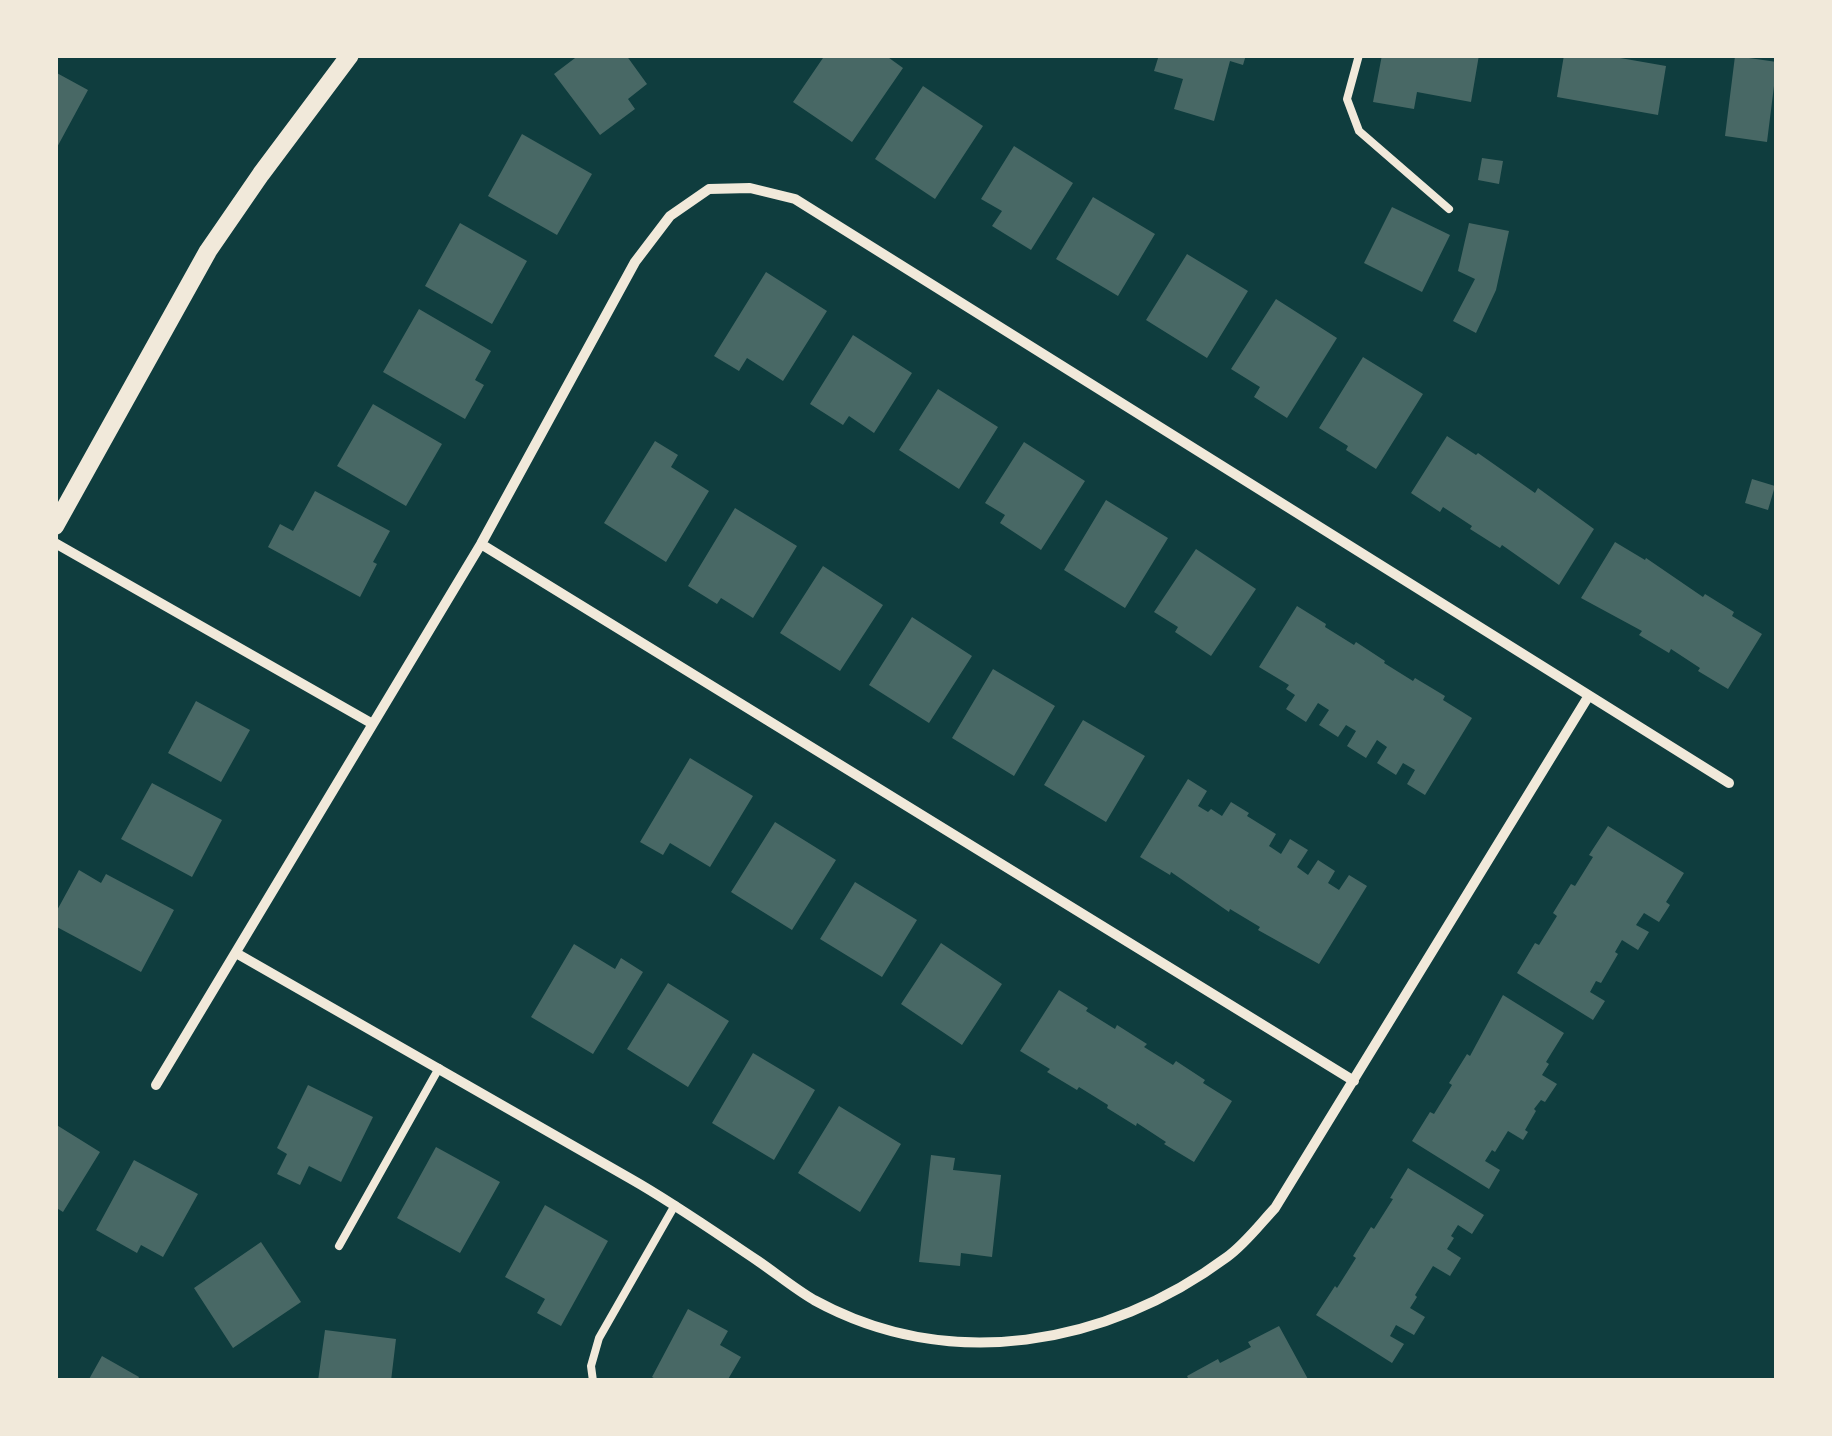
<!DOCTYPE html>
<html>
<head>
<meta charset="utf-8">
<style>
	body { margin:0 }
	#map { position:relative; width:1832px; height:1436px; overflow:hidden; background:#0f3d3e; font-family:Signika,sans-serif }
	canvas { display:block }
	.frame { position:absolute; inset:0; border:58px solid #f1e9da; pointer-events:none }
</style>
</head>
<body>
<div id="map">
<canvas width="1832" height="1436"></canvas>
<div class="frame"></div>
</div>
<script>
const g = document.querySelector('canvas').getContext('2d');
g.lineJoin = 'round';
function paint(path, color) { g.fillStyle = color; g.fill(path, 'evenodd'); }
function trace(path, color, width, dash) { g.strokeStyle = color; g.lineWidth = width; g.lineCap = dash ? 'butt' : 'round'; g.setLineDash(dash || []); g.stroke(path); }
paint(new Path2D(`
	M579,55H626L647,84L628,99L635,109L600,135L554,74Z
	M825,55H885L903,68L852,142L793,102Z
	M1159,55H1246L1243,65L1230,61L1214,121L1174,109L1183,79L1154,71Z
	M1382,55H1479L1471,102L1417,92L1414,109L1373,102Z
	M1564,55H1603L1666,66L1658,115L1557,97Z
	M1735,56L1777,62L1767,142L1725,136Z
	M55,72L88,90L55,151Z
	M923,86L983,126L935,199L875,159Z
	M522,134L592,174L557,235L488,196Z
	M1014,146L1073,183L1031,250L992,226L1002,211L981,199Z
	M1482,158L1503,161L1499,184L1478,180Z
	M1093,197L1155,234L1118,296L1056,259Z
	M1392,207L1450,235L1422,292L1364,263Z
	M460,223L527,261L492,324L425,286Z
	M1469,223L1509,231L1496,290L1476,333L1453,321L1475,279L1458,271Z
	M1187,254L1248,291L1207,358L1146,320Z
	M766,272L827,311L783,381L747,358L739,371L714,356Z
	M1276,299L1337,338L1287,418L1254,397L1260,387L1231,369Z
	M419,309L491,351L475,380L484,385L465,419L383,372Z
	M853,335L912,373L874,433L849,416L843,425L810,404Z
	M1363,357L1423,394L1376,469L1346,450L1348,446L1319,428Z
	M938,389L998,427L959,489L899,450Z
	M373,404L442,444L406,506L337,466Z
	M1447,436L1476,455L1478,453L1535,493L1538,488L1594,529L1559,585L1502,545L1500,548L1470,529L1472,526L1443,507L1440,512L1411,493Z
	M655,441L678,455L671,467L709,491L666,562L604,523Z
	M1024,442L1085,481L1041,550L1000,523L1005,515L985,503Z
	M1752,479L1775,486L1768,510L1745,503Z
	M315,491L390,531L373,562L377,564L360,597L268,547L280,524L293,531Z
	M1106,500L1168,538L1125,608L1064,570Z
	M735,508L797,546L753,618L721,598L717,604L688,586Z
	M1615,542L1645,560L1646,558L1703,597L1705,594L1734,612L1732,616L1762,634L1728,689L1698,671L1700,668L1671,649L1669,653L1639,635L1642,631L1581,598Z
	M1196,549L1256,589L1211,656L1175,632L1178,627L1154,612Z
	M823,566L883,605L840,671L780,633Z
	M1297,606L1326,624L1325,627L1354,645L1356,642L1385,661L1384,663L1413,681L1415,678L1445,696L1443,700L1472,718L1425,795L1407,784L1415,770L1403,763L1396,775L1377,763L1387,747L1377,740L1366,758L1347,746L1356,731L1346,725L1338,737L1319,725L1329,710L1318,703L1306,722L1286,709L1295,695L1286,689L1289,685L1259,667Z
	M912,617L972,656L929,723L869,685Z
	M993,669L1055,706L1014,776L952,738Z
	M196,701L250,730L221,782L168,753Z
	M1083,720L1145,756L1106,822L1044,785Z
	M690,758L753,796L710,867L670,843L663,855L640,842Z
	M1188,779L1207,791L1198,806L1208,812L1211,809L1222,816L1231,802L1249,813L1247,816L1276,834L1269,846L1281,854L1290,839L1308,850L1297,867L1308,875L1318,860L1335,871L1328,883L1339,890L1349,875L1367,886L1319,964L1258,930L1260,927L1230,909L1229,912L1171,872L1170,875L1140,857Z
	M152,783L222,820L192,877L121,839Z
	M775,822L836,860L792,930L731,892Z
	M1608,826L1684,873L1666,902L1670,905L1659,922L1644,913L1636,925L1649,932L1638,950L1622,940L1615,952L1618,954L1601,983L1596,981L1590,992L1605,1001L1593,1020L1517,973L1535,943L1539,945L1557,916L1553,913L1571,884L1575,886L1593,857L1589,855Z
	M79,870L101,883L106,874L174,910L141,972L55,926V914Z
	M855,882L917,920L882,977L820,939Z
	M941,943L1002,984L962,1045L901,1004Z
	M574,944L615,969L621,958L643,972L593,1054L531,1017Z
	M668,983L729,1021L688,1087L627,1049Z
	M1059,990L1088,1008L1086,1011L1115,1029L1117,1025L1147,1044L1144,1047L1173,1065L1176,1061L1205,1080L1203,1083L1232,1101L1194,1162L1164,1144L1166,1142L1137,1123L1136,1126L1107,1108L1108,1105L1079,1087L1077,1090L1047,1072L1050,1069L1020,1051Z
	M1503,995L1564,1033L1546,1062L1549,1064L1542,1075L1557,1084L1545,1102L1541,1100L1534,1109L1536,1111L1525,1130L1528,1132L1523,1140L1508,1131L1495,1152L1492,1150L1485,1161L1500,1170L1489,1189L1412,1141L1430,1112L1434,1114L1452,1085L1449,1083L1467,1054L1470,1056Z
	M753,1053L815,1090L774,1160L712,1123Z
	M308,1085L373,1117L341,1182L309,1166L300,1185L277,1174L287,1154L277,1148Z
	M839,1106L901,1144L860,1212L798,1173Z
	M55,1124L100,1152L63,1212L55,1207Z
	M436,1147L500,1182L460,1253L397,1218Z
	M931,1155L955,1158L953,1170L1001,1175L992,1257L961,1253L960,1266L919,1262Z
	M134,1160L198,1194L163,1257L141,1245L137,1253L96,1230Z
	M1408,1168L1484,1215L1472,1234L1458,1225L1451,1236L1454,1238L1447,1249L1461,1258L1450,1276L1433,1266L1415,1295L1417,1297L1410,1308L1425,1317L1414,1335L1396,1325L1390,1336L1404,1344L1392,1363L1316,1315L1335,1286L1337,1288L1356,1258L1353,1256L1371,1227L1374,1229L1393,1199L1390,1198Z
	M545,1205L608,1241L561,1326L537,1313L545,1299L505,1277Z
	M261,1242L301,1302L233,1348L194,1288Z
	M688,1309L728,1331L720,1345L741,1357L727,1381H659L652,1377Z
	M1279,1326L1309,1381H1184L1188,1378L1187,1376L1218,1359L1220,1363L1251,1347L1248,1342Z
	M325,1330L396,1339L391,1381H318Z
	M102,1356L139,1377L137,1381H88Z`), '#486865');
trace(new Path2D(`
	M1359,55L1347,99L1359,131L1449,209
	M339,1246L439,1068
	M593,1381L591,1366L599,1338L675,1205`), '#f1e9da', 8);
trace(new Path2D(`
	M55,543L371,723
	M481,544L1354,1081
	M236,953C368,1028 500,1103 631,1179C675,1204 716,1233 758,1261C777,1274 795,1289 814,1300C949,1374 1107,1346 1227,1257C1245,1244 1260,1224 1275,1208L1588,697
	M156,1085L481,544L635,262L670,216L709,189L750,188L795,199L1729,783`), '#f1e9da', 10);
trace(new Path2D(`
	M55,526L208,251L261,174L350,55`), '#f1e9da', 18);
</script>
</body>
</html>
